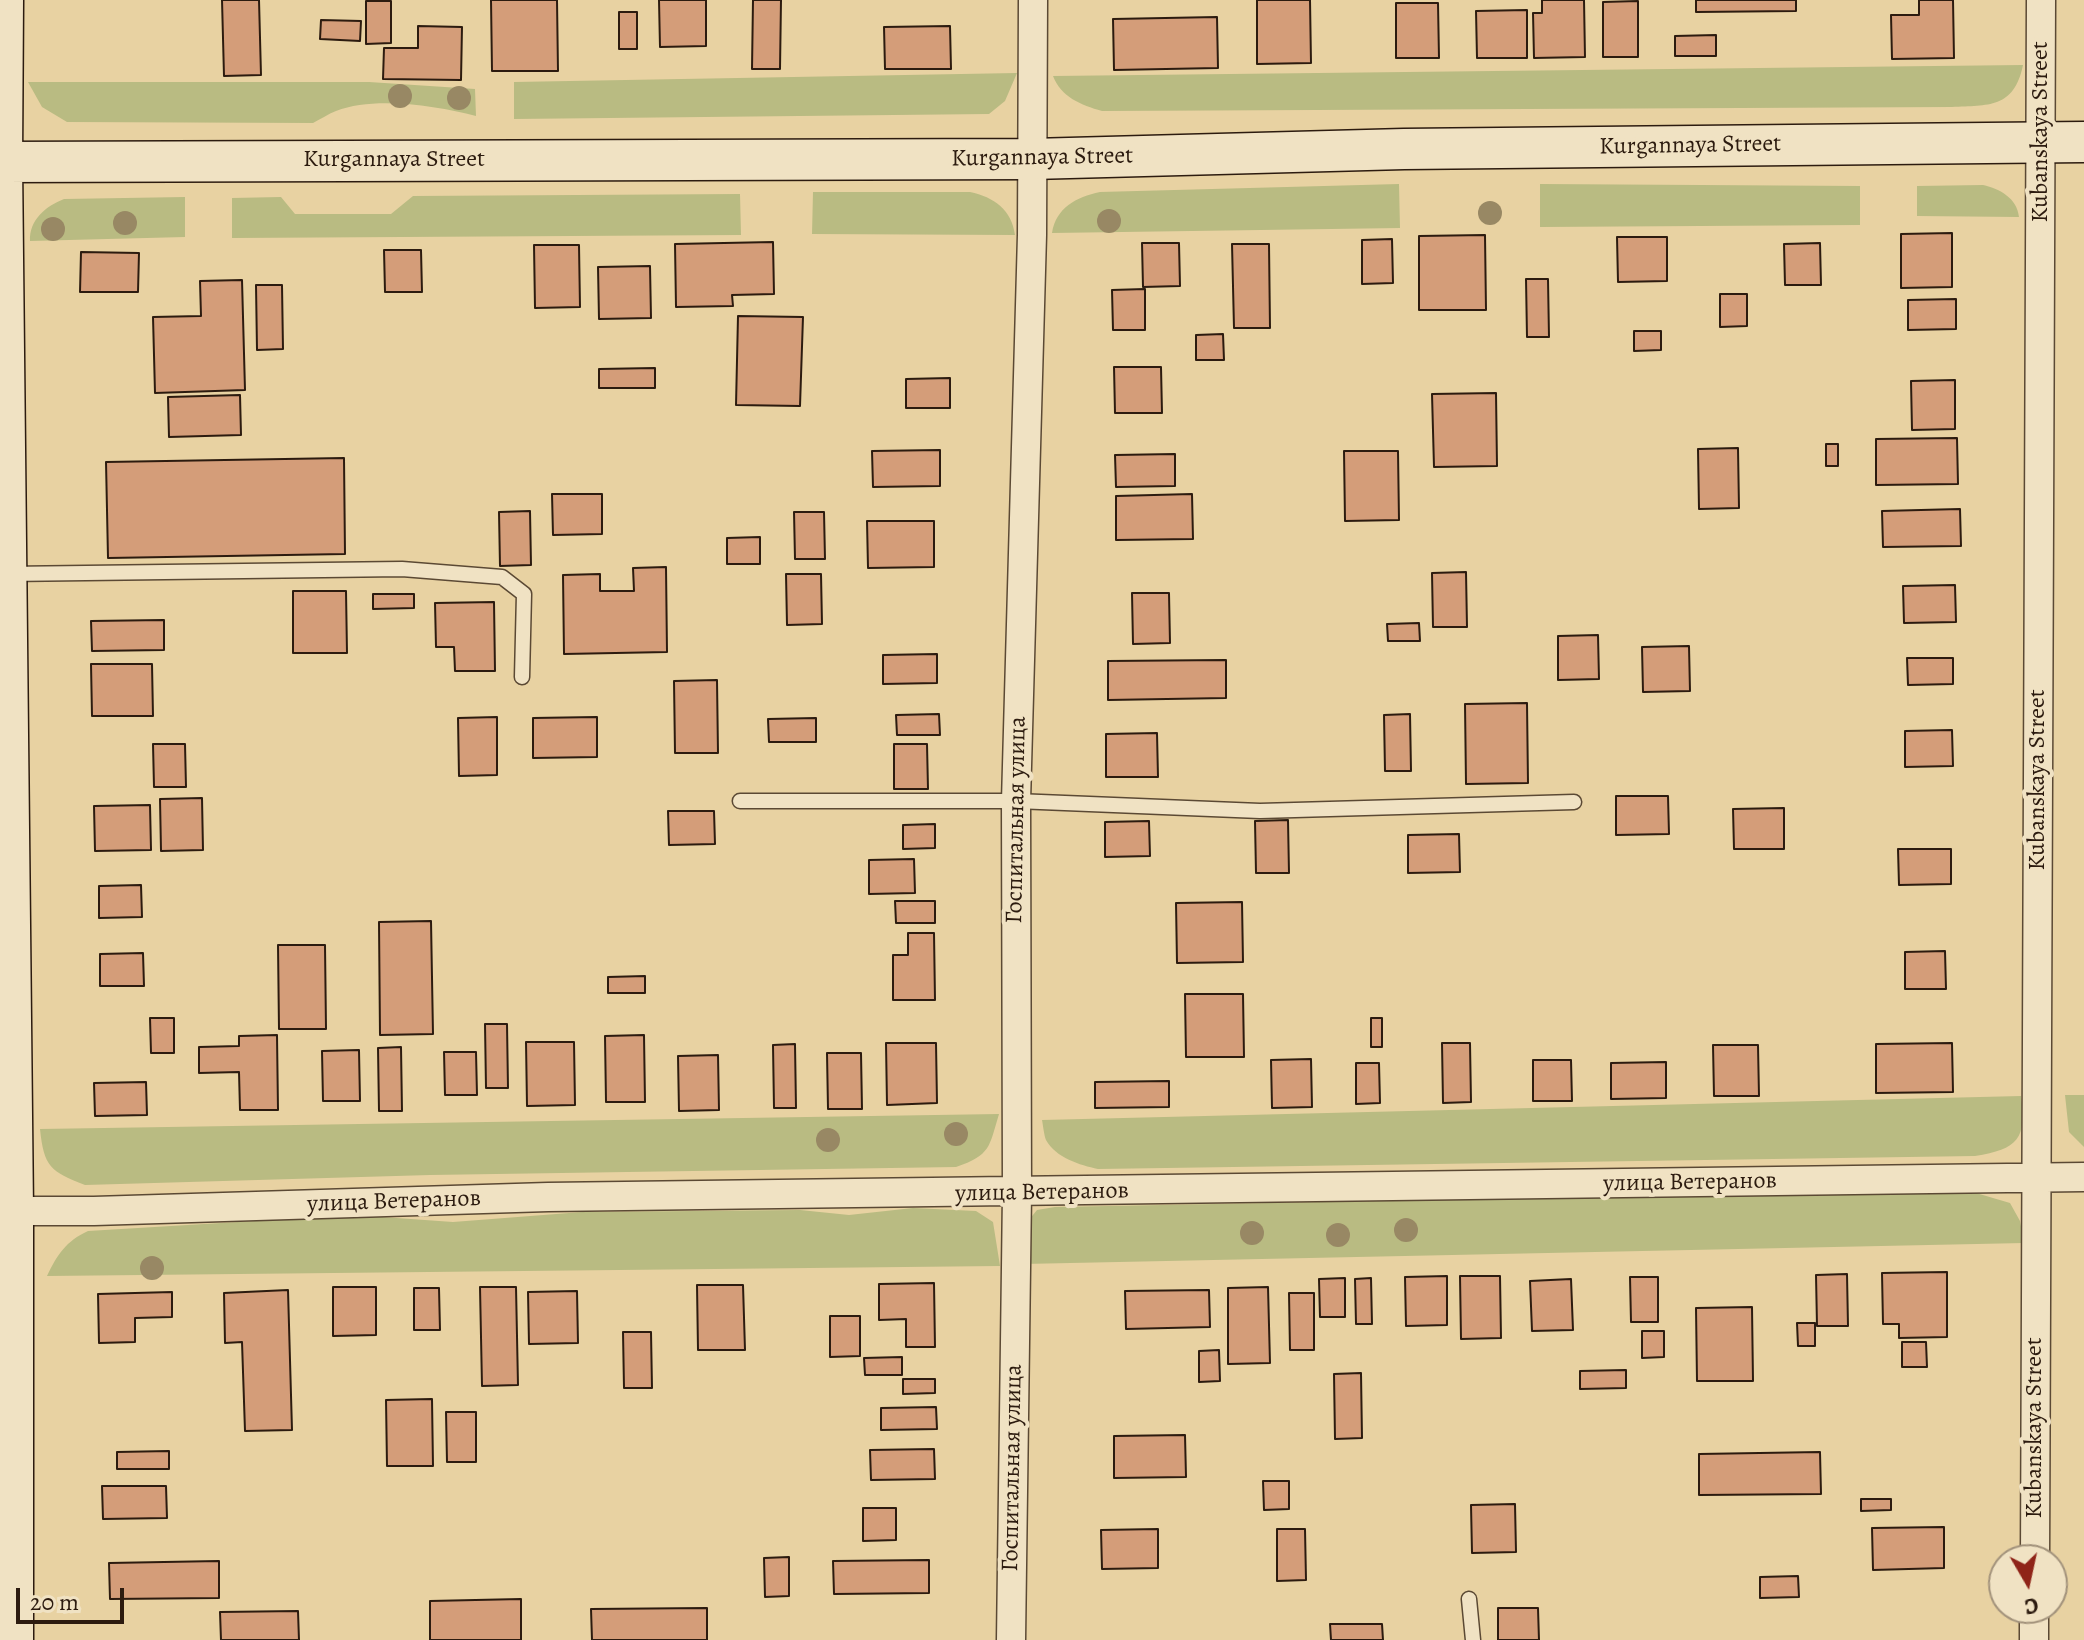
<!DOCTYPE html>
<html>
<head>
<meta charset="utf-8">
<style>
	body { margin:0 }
	#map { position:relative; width:2084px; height:1640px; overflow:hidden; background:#e8d2a2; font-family:Alegreya,serif }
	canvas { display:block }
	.north { position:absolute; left:1988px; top:1544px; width:80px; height:80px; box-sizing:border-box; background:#f0e2c3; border:2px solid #a2927b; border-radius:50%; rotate:171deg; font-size:22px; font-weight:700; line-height:32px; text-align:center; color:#2c1b0f }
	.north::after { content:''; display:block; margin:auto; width:28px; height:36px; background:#8f2418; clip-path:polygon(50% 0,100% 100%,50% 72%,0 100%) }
	.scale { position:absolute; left:16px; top:1588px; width:108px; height:36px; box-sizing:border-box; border:4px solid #2c1b0f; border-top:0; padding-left:10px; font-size:24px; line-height:28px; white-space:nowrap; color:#2c1b0f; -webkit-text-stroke:6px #f0e2c3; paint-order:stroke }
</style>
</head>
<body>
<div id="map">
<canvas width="2084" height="1640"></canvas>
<div class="north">С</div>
<div class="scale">20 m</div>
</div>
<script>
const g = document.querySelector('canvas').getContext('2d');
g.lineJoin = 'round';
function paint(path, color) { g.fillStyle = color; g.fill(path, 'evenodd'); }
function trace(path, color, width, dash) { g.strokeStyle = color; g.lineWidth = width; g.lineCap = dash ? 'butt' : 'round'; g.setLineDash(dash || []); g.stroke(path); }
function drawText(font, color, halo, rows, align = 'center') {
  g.font = font + ' Alegreya,serif'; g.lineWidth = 8; g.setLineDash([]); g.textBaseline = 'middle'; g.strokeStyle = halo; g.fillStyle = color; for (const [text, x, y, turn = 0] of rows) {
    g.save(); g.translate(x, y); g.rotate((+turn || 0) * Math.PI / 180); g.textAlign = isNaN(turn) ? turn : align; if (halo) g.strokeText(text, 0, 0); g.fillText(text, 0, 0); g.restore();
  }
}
paint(new Path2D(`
	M2023,65C2014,109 1988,105 1952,107L1102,111C1081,105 1061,97 1053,76Z
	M1017,73L1005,101L989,114L514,119V82Z
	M28,82H369L475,89L476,116C436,106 375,96 336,111C328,114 321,119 313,123L67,122L42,107Z
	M1399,184L1400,228L1052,233C1056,208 1076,197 1100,192Z
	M1540,184L1860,186V225L1540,227Z
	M1983,185C2000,189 2017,198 2019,217L1917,216V186Z
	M813,192H970C994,197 1012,210 1015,235L812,234Z
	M740,194L741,235L232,238V198L281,197L295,214H391L413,196Z
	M185,197V237L30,241C29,220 46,206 64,199Z
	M2065,1095H2084V1147L2069,1132Z
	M2021,1096C2027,1139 2018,1149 1975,1156L1098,1169C1080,1165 1056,1158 1046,1140C1044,1135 1043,1125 1042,1120Z
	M999,1114C989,1147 991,1155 956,1167L430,1175L85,1185C50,1171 44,1167 40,1129Z
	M1908,1191L1976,1193L2010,1203L2020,1221L2024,1243L1023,1264L1024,1226L1037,1210L1055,1207Z
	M913,1208L976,1211L993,1222L1000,1266L47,1276C57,1255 66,1241 88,1231L354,1215L453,1222L582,1212L800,1210L849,1215Z`), '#b9bb82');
const building = new Path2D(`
	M222,0H259L261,75L224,76Z
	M491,0H557L558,71H492Z
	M659,0H706V46L660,47Z
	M753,0H781L780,69H752Z
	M1257,0H1310L1311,63L1257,64Z
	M1542,0H1584L1585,57L1534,58L1533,13H1542Z
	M1696,0H1796V11L1696,12Z
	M1919,0H1953L1954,58L1892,59L1891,15H1919Z
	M366,1H391V43L366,44Z
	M1638,1V57H1603V2Z
	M1396,3H1438L1439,58H1396Z
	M1527,10V58H1477L1476,11Z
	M619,12H637V49H619Z
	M1217,17L1218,68L1114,70L1113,19Z
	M321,20L361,21L360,41L320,39Z
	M418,26L462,27L461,80L383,79L384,48H418Z
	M950,26L951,69H885L884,27Z
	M1716,35V56H1675V36Z
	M1952,233V287L1901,288V234Z
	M1485,235L1486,310H1419V236Z
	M1617,237H1667V281L1618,282Z
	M1392,239L1393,283L1362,284V240Z
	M773,242L774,294L732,295L733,306L676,307L675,244Z
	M1142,243H1179L1180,286L1143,287Z
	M1820,243L1821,285H1785L1784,244Z
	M1232,244H1269L1270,328H1234Z
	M534,245H579L580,307L535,308Z
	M384,250H421L422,292H385Z
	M81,252L139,253L138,292H80Z
	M650,266L651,318L599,319L598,267Z
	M1526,279H1548L1549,337H1527Z
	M242,280L245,390L155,393L153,317L201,316L200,281Z
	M256,285H282L283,349L257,350Z
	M1145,289V330H1113L1112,290Z
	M1720,294H1747V326L1720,327Z
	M1956,299V329L1908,330V300Z
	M738,316L803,317L800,406L736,405Z
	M1634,331H1661V350L1634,351Z
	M1223,334L1224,360H1196V335Z
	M1114,367H1161L1162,413H1115Z
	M655,368V388H599V369Z
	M950,378V408H906V379Z
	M1955,380V429L1912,430L1911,381Z
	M1496,393L1497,466L1434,467L1432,394Z
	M240,395L241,435L169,437L168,397Z
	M1957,438L1958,484L1876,485V439Z
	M1826,444H1838V466H1826Z
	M1738,448L1739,508L1699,509L1698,449Z
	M940,450V486L873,487L872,451Z
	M1344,451H1398L1399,520L1345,521Z
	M1175,454V486L1116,487L1115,455Z
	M344,458L345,554L108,558L106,462Z
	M552,494H602V534L553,535Z
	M1192,494L1193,539L1116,540V496Z
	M1960,509L1961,546L1883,547L1882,511Z
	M530,511L531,565L500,566L499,512Z
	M794,512H824L825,559H795Z
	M867,521H934V567L868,568Z
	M760,537V564H727V538Z
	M666,567L667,652L564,654L563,575L600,574V591H634L633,568Z
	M1466,572L1467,627H1433L1432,573Z
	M786,574H821L822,624L787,625Z
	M1955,585L1956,622L1904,623L1903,586Z
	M293,591H346L347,653H293Z
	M1132,593H1169L1170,643L1133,644Z
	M373,594H414V608L373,609Z
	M494,602L495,671H455L454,647H436L435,603Z
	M164,620V650L92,651L91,621Z
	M1419,623L1420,641H1388L1387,624Z
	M1598,635L1599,679L1558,680V636Z
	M1689,646L1690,691L1643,692L1642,647Z
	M937,654V683L883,684V655Z
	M1907,658H1953V684L1908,685Z
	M1226,660V698L1108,700V661Z
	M91,664H152L153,716H92Z
	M717,680L718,753H675L674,681Z
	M1527,703L1528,783L1466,784L1465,704Z
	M939,714L940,735H897L896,715Z
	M1410,714L1411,771H1385L1384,715Z
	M497,717V775L459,776L458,718Z
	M597,717V757L533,758V718Z
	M816,718V742H769L768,719Z
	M1952,730L1953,766L1905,767V731Z
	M1157,733L1158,777H1106V734Z
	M153,744H185L186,787H154Z
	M894,744H927L928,789H894Z
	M1616,796H1668L1669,834L1616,835Z
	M202,798L203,850L161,851L160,799Z
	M150,805L151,850L95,851L94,806Z
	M1784,808V849H1734L1733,809Z
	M668,811H714L715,844L669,845Z
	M1288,820L1289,873H1256L1255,821Z
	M1149,821L1150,856L1105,857V822Z
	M935,824V848L903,849V825Z
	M1459,834L1460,872L1408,873V835Z
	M1898,849H1951V884L1899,885Z
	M914,859L915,893L869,894V860Z
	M141,885L142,917L99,918V886Z
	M895,901H935V923H896Z
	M1242,902L1243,962L1177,963L1176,903Z
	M431,921L433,1034L380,1035L379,922Z
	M908,933H934L935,1000H893V955H908Z
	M278,945H325L326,1029H279Z
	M1945,951L1946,989H1905V952Z
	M143,953L144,986H100V954Z
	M645,976V993H608V977Z
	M1185,994H1243L1244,1057H1186Z
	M150,1018H174V1053H151Z
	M1371,1018H1382V1047H1371Z
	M485,1024H507L508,1088H486Z
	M277,1035L278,1110H240L239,1072L199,1073V1047L239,1046V1036Z
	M644,1035L645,1102H606L605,1036Z
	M526,1042H574L575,1105L527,1106Z
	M886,1043H936L937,1103L887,1105Z
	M1442,1043H1470L1471,1102L1443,1103Z
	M1952,1043L1953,1092L1876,1093V1044Z
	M795,1044L796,1108H774L773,1045Z
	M1713,1045H1758L1759,1096H1714Z
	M401,1047L402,1111H379L378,1048Z
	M359,1050L360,1101H323L322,1051Z
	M444,1052H476L477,1095H445Z
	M827,1053H861L862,1109H828Z
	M718,1055L719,1110L679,1111L678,1056Z
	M1311,1059L1312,1107L1272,1108L1271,1060Z
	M1533,1060H1571L1572,1101H1533Z
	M1666,1062V1098L1611,1099V1063Z
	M1356,1063H1379L1380,1103L1356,1104Z
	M1169,1081V1107L1095,1108V1082Z
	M146,1082L147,1115L95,1116L94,1083Z
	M1947,1272V1337L1899,1338V1324H1883L1882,1273Z
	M1847,1274L1848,1326H1817L1816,1275Z
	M1447,1276V1325L1406,1326L1405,1277Z
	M1460,1276H1500L1501,1338L1461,1339Z
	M1630,1277H1658V1322H1631Z
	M1345,1278V1317H1320L1319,1279Z
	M1371,1278L1372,1324H1356L1355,1279Z
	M1571,1279L1573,1330L1532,1331L1530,1281Z
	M934,1283L935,1347H906V1319L879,1320V1284Z
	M697,1285H743L745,1350H698Z
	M333,1287H376V1335L333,1336Z
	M480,1287H516L518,1385L482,1386Z
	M1268,1287L1270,1363L1228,1364V1288Z
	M414,1288H439L440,1330H414Z
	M288,1290L292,1430L245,1431L242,1342L225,1343L224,1293Z
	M1209,1290L1210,1327L1126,1329L1125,1291Z
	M577,1291L578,1343L529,1344L528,1292Z
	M172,1292V1317L135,1318V1342L99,1343L98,1294Z
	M1289,1293H1314V1350H1290Z
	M1752,1307L1753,1381H1697L1696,1308Z
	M830,1316H860V1356L830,1357Z
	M1797,1323H1815V1346H1798Z
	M1642,1331H1664V1357L1642,1358Z
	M623,1332H651L652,1388H624Z
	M1902,1342H1926L1927,1367H1902Z
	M1219,1350L1220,1381L1199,1382V1351Z
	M902,1357V1375H865L864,1358Z
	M1626,1370V1388L1580,1389V1371Z
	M1361,1373L1362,1438L1335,1439L1334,1374Z
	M903,1379H935V1393L903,1394Z
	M432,1399L433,1466H387L386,1400Z
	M936,1407L937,1429L881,1430V1408Z
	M446,1412H476V1462H447Z
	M1185,1435L1186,1477L1114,1478V1436Z
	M934,1449L935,1479L871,1480L870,1450Z
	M169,1451V1469H117V1452Z
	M1820,1452L1821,1494L1699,1495V1454Z
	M1263,1481H1289V1509L1264,1510Z
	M102,1486H166L167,1518L103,1519Z
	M1861,1499H1891V1510L1861,1511Z
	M1515,1504L1516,1552L1472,1553L1471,1505Z
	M863,1508H896V1540L863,1541Z
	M1944,1527V1568L1873,1570L1872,1528Z
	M1158,1529V1568L1102,1569L1101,1530Z
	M1277,1529H1305L1306,1580L1277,1581Z
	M789,1557V1596L765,1597L764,1558Z
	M929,1560V1593L834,1594L833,1561Z
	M219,1561V1598L110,1599L109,1563Z
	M1798,1576L1799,1597L1760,1598V1577Z
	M521,1599V1640H430V1601Z
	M707,1608V1640H592L591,1609Z
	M1498,1608H1538L1539,1640H1498Z
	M298,1611L299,1640H221L220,1612Z
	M1330,1624H1382L1383,1640H1331Z`);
paint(building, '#d49d79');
trace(building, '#2c1b0f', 2);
const lane = new Path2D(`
	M7,574L402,569L502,577L524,594L522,677
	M740,801H1016L1260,811L1574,802
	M1469,1599L1473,1640`);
const street = new Path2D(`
	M0,1211H94L548,1197L2084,1177
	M2035,1560L2041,0
	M1011,1640L1017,1193L1016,801L1032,235L1033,0
	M2034,1640V1608`);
const secondary = new Path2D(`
	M3,0L2,162L13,1211V1640
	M2,162L1032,159L1404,149L2084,142`);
trace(lane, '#5b4934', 17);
trace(street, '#5b4934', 31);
trace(secondary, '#2c1b0f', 43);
trace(lane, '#f0e2c3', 14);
trace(street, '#f0e2c3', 28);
trace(secondary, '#f0e2c3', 40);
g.fillStyle = '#988864';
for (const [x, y] of [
	[400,96],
	[459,98],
	[1490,213],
	[1109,221],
	[125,223],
	[53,229],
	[956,1134],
	[828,1140],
	[1406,1230],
	[1252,1233],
	[1338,1235],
	[152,1268]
]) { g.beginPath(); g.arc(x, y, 12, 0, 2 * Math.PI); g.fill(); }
drawText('24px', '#2c1b0f', '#f0e2c3', [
	["Kubanskaya Street",2041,132,-90],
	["Kurgannaya Street",1690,146,-1],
	["Kurgannaya Street",1042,158,-1],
	["Kurgannaya Street",394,160],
	["Kubanskaya Street",2038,780,-90],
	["Госпитальная улица",1017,820,-89],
	["улица Ветеранов",1690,1183,-1],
	["улица Ветеранов",1042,1193,-1],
	["улица Ветеранов",394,1202,-2],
	["Kubanskaya Street",2035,1428,-90],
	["Госпитальная улица",1013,1468,-89]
]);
</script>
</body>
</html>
